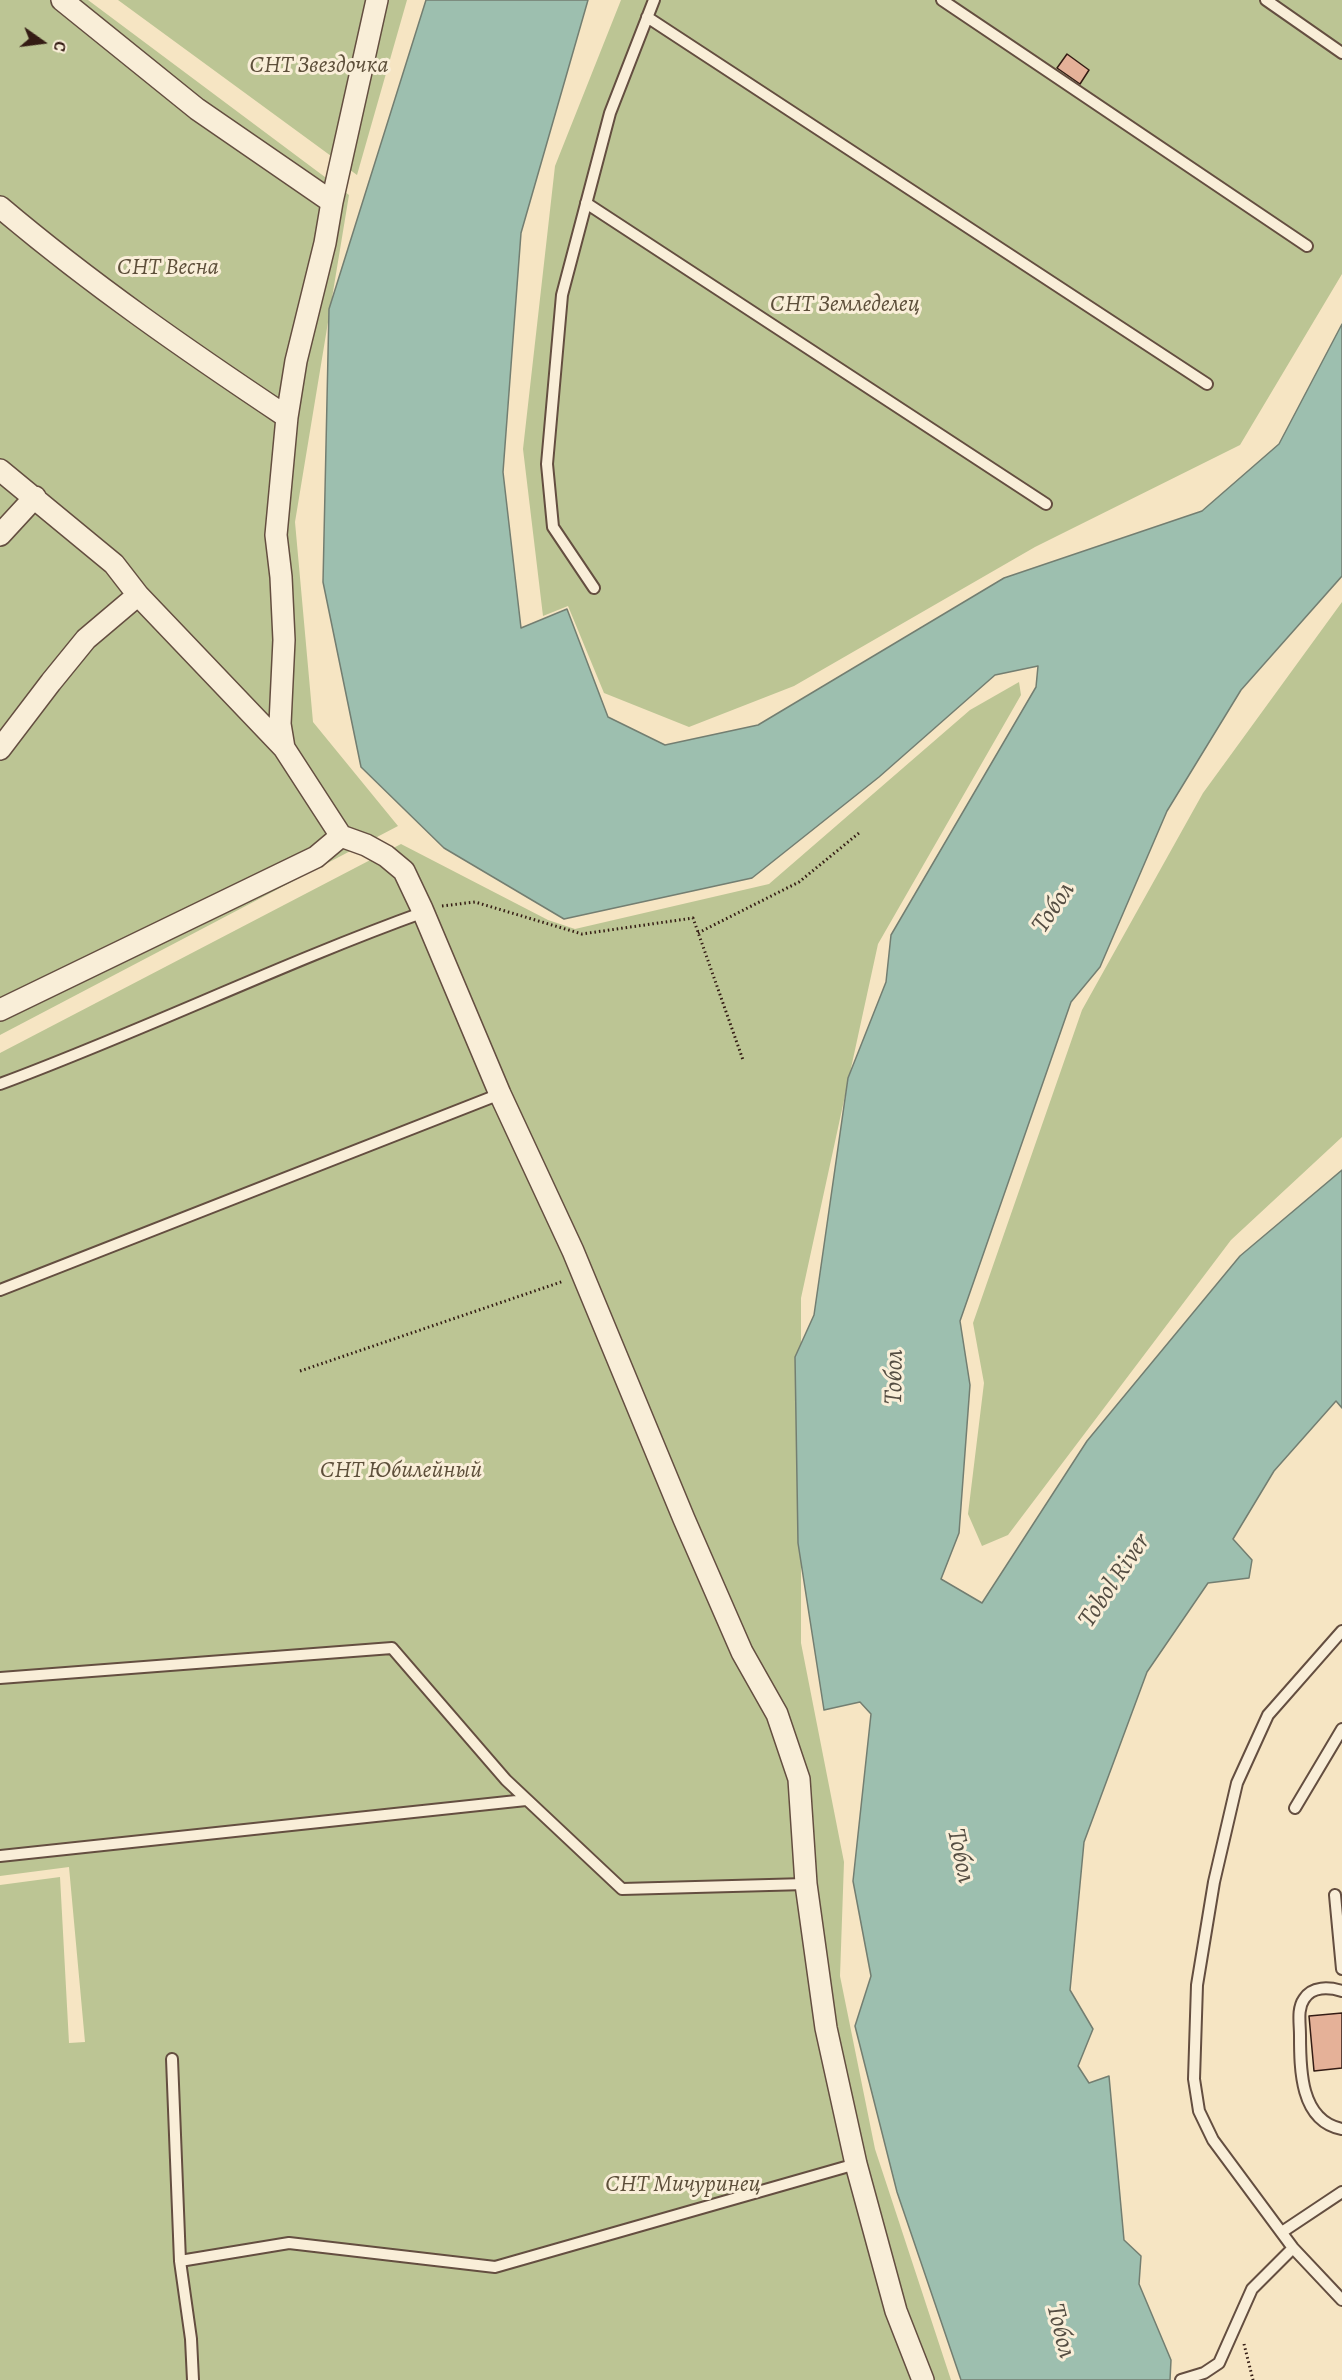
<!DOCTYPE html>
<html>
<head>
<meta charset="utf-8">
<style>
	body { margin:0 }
	#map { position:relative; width:1342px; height:2380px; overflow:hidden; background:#f6e5c3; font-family:Alegreya,serif }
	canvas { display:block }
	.north { position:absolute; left:12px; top:12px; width:60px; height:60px; -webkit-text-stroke:4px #f9eed8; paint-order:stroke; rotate:104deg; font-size:16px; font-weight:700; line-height:24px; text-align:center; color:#341c14 }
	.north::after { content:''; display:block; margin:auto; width:21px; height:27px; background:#341c14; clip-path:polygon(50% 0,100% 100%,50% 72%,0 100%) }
</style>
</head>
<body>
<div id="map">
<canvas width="1342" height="2380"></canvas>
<div class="north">С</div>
</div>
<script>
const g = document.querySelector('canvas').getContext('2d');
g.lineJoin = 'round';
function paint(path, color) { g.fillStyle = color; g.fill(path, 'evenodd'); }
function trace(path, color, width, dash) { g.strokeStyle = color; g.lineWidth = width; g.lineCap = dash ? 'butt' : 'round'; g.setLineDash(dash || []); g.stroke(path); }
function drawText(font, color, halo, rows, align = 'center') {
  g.font = font + ' Alegreya,serif'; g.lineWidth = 6; g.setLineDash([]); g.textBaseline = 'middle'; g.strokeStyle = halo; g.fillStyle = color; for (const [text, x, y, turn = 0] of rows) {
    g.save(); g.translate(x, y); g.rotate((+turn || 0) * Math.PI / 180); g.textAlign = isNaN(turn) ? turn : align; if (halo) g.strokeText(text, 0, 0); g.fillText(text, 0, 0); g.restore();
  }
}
paint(new Path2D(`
	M0,0H88L349,195L295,522L313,722L398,826L0,1035Z
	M118,0H407L357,175Z
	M621,0H1342V274L1240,445L1035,547L794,686L689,727L604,693L568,606L543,616L523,449L555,166Z
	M1342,602V1137L1231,1240L1008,1535L982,1546L968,1514L984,1383L973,1323L1082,1010L1203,793Z
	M1019,682L1021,695L878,944L801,1298V1643L844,1862L840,1976L875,2149L951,2380H0V1885L60,1877L69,2043L85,2042L69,1867L0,1876V1053L401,844L548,920L575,929L769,884L970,710Z`), '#bcc594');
const water = new Path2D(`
	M426,0H588L521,233L503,472L521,628L567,609L608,717L665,745L758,725L1004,578L1202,511L1279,444L1342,324V576L1241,690L1167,811L1100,967L1071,1002L960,1321L970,1385L959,1533L941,1579L982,1603L1087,1441L1240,1256L1342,1170V1408L1336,1401L1274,1471L1233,1539L1252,1560L1249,1578L1208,1583L1147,1672L1084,1842L1070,1990L1093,2029L1078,2066L1089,2083L1109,2076L1124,2240L1141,2256L1139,2284L1171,2360L1170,2380H961L897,2192L855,2026L871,1976L853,1881L871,1714L860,1702L824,1710L798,1543L795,1357L814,1315L848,1078L886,982L891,935L1036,687L1038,666L995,675L879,777L752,878L564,919L444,848L361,767L323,582L329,309Z`);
paint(water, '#9dbfaf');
trace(water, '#737e71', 1.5);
const building = new Path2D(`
	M1067,54L1089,70L1080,84L1057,68Z
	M1342,2013V2068L1314,2071L1309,2016Z`);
paint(building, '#e5b198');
trace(building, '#341c14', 1.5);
const lane = new Path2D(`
	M942,0L1307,246
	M1266,0L1342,53
	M647,17L1207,384
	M586,203L1046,504
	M594,588L553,527L547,464L562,295L610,113L654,0
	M0,1084C143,1031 280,964 424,912
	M0,1290L500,1094
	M1342,1631L1268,1715L1237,1783L1214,1882L1197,1985L1194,2079L1199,2111L1213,2140L1293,2248L1342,2300
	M0,1678L392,1648L506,1780L622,1889L806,1884
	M1295,1808L1342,1729
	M0,1856L526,1800
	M1335,1895L1342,1969
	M1342,1991C1329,1987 1312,1986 1304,1999C1297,2009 1300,2023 1300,2035C1300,2069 1300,2121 1342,2129
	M172,2059L180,2261L191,2339L193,2380
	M1282,2232L1342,2192
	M180,2261L289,2243L495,2267L856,2164
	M1181,2380L1204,2373L1219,2363L1252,2289L1293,2248`);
const street = new Path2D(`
	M62,0L197,109L332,202
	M0,207C91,284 188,351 287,417
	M0,470L114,564L138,595L284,748
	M0,535L35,497
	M0,749L51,682L86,639L138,595
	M341,836L284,748L280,724L284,640L281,577L276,535L287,417L296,361L325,243L332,202L377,0
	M0,1010L316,857L341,836L366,845L386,856L404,871L422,909L500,1094L573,1251L684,1519L742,1652L777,1714L799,1779L806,1884L826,2028L856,2164L896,2311L923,2380`);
trace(lane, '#644e40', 14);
trace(street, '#644e40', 24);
trace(new Path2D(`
	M442,906L475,902L582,934L693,918L743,1060
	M698,933L799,882L859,833
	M300,1371L564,1281
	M1244,2344L1253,2380`), '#341c14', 3, [1.5, 3]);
trace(lane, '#f9eed8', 10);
trace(street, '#f9eed8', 21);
drawText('italic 24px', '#5d4f3a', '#f9eed8', [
	["СНТ Звездочка",319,66],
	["СНТ Весна",168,268],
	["СНТ Земледелец",845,305],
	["СНТ Юбилейный",401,1471],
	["СНТ Мичуринец",683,2185]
]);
drawText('italic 26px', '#544d42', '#f9eed8', [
	["Тобол",1054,908,-56],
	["Тобол",895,1377,-89],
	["Tobol River",1115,1581,-56],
	["Тобол",960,1856,78],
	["Тобол",1060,2331,76]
]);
</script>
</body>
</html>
